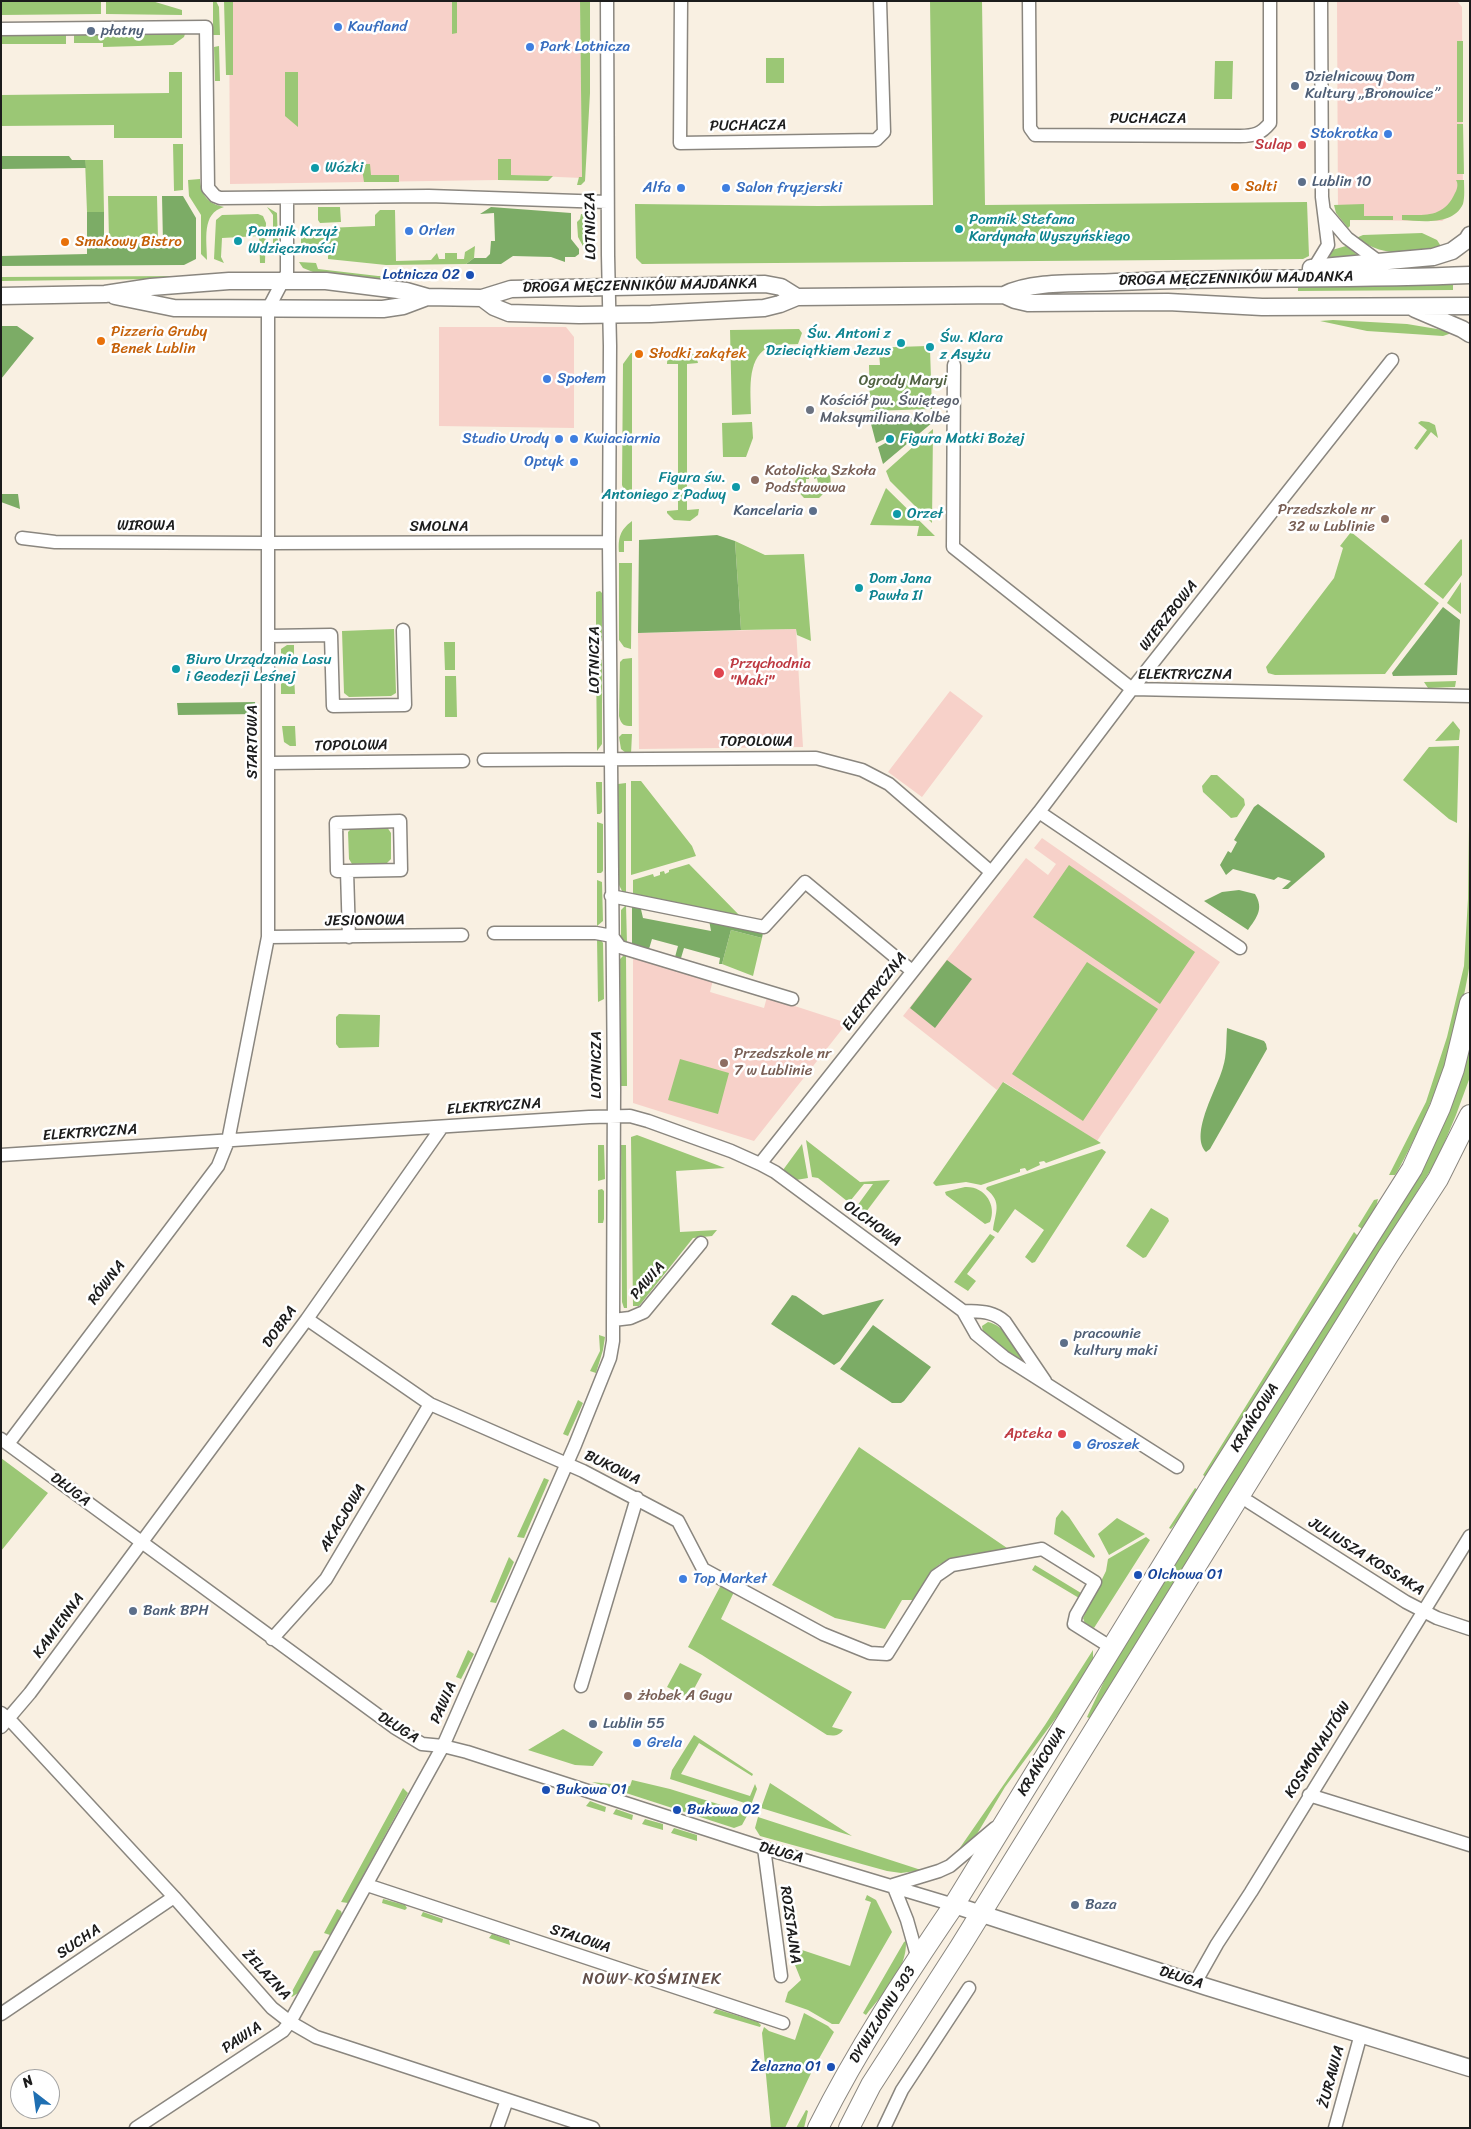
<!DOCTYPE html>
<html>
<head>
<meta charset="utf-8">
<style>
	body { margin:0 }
	#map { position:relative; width:1471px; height:2129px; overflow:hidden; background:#f9f0e2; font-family:Sriracha,sans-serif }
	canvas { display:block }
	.frame { position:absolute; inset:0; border:2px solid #1c1c1c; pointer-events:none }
	.north { position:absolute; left:10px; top:2069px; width:50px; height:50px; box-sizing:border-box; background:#fff; border:1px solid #a4a4a4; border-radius:50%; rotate:330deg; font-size:14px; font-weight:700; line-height:20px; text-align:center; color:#1c1c1c }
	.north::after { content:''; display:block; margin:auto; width:18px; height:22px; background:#1f6fb2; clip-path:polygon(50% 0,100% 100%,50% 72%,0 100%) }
</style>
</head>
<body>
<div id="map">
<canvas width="1471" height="2129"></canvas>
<div class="frame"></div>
<div class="north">N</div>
</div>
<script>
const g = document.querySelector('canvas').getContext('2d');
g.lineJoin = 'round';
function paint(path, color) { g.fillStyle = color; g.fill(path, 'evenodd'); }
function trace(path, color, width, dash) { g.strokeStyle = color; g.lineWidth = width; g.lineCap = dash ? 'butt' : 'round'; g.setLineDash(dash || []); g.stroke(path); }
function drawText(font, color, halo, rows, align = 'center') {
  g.font = font + ' Sriracha,sans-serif'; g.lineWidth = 5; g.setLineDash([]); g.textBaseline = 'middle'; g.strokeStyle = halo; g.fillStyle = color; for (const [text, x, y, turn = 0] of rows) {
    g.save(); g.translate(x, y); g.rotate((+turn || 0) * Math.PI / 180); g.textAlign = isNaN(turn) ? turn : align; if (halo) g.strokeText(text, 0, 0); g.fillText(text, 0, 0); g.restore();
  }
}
paint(new Path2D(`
	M229,1H580L582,178L511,175L499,159L498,180L230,184Z
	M1337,1H1457L1462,7L1463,203L1457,211L1442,221L1338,220Z
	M439,327H566L574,337V428L439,426Z
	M796,629L803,747L639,749L638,633Z
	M950,691L983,716L922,797L888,772Z
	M1042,838L1220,962L1097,1141L1004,1082L997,1090L903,1016L1026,858L1048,875L1056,864L1034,848Z
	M633,956L713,980L710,992L764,1008L767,997L847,1023L754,1141L633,1103Z`), '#f7d1c9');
paint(new Path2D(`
	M1,1H101V14L1,15Z
	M106,1H152L182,10V15L106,14Z
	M213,1H216L219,7L220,35H213Z
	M224,1H233V75H226Z
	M452,1H457V33L452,34Z
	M580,1H590V93L585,181L581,185H577L579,177H582Z
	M930,1H982L985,205L1307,202L1309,256L1303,259L642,264L636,258L635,204L818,206L933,205Z
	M74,34H185L184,37L173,45L103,47V43H74Z
	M1,35H66V44H1Z
	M1457,41H1463V122H1457Z
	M219,46L220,81H215L214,47Z
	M766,58H784V83H766Z
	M1215,61H1233L1232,99H1214Z
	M169,72H182V138H114V125L1,126V95L169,93Z
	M285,72H298V127L285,116Z
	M1457,124H1463L1464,174H1457Z
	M173,144H183V190L174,191Z
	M498,159H511V175L553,176L548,181L498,180Z
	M85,160H103L104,212H87Z
	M365,164H370L371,175H399V182H364L362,169Z
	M200,179C201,195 208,204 224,207C201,213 207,241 207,260L201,254V215L189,196L188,180Z
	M1456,180H1464C1464,187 1465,197 1463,204C1453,226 1421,221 1402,220V215C1425,215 1444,218 1455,193C1458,188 1458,183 1456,180Z
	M108,196H157L158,239H109Z
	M1364,204V216H1393V220H1350V226L1348,228L1336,213L1334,205Z
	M267,207L277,213L278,244L273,243V215Z
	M318,207H340L341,222L320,223L318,220Z
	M380,210H395L396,261L431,260L437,253L439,259H445V253H457V259H464L465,252L475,246L474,258L466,264L386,265L328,259V254L303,249L301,244V229L375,226V215Z
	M258,214L263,216L266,223L265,263H260L259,236L222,238L221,257L224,263L214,259L216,220L222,215Z
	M581,214C589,215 592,219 593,227L585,239L584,248L578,237L577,222L580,219Z
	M1422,233L1437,240L1442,248C1406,252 1388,259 1356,238L1363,235Z
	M1346,246L1360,257L1329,259L1332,250Z
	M299,262L316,263L318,269L378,276H421C387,286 348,276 313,272L303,268Z
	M183,276L154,279L1,281V277Z
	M1453,283V290L1298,291V284Z
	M1333,320L1407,324L1455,332L1443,336L1367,331L1320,321Z
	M799,329L802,333L798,344C788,345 775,343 767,348C746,360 751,394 751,414L732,415L730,330Z
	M927,346L930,349L932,409L870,411L869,365H880L879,352H868V348Z
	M676,351C687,351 696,351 698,363L687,364V510L699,509L698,515L690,521L674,520L667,513V511L678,510V364H667C667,357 670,354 676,351Z
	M631,353H632V500L626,495L622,485L623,364Z
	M1421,421L1429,422L1435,425L1438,438L1431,432L1417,450L1414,448L1427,430L1418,423Z
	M752,422L753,438L746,457H723L722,423Z
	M933,429L932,523L890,481L886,471Z
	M830,473L831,486L819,498H804L795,488V481L800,475L809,474V479H806V483H810V490H815L814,483H818L817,478L814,479V474Z
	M886,488L935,536H917L919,526L870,525Z
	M632,521V541H624V552H619C618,538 620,530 632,521Z
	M1351,532L1439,603L1385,674L1275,675L1268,673L1266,667L1334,578L1343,548L1340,546Z
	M1461,539L1462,540V575L1443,599L1424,584Z
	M735,541L765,555L804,554L811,641L797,635L796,629L741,630Z
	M619,563H632L631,649L624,647L619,640Z
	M1461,582V614L1447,603Z
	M600,591L602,593V641L596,643V592Z
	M394,629L396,693L391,696L349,697L344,693L342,631Z
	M444,642H455V670H445Z
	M287,645H294V662H281V649Z
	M600,658L602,661V744L597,751L596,659Z
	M632,658V726C624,726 621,725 619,716L620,662L623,659Z
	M281,676H294L295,694H281Z
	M445,676H456L457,717H445Z
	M1456,681L1455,687L1428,688L1424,682Z
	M1453,721L1460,730L1459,740L1435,741Z
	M282,726H295L296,746H290L284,742Z
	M246,727H256V743L252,744V756L257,757V773H247Z
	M622,734H632L631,754L626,753L621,749L619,737Z
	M1459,746L1457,823L1449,819L1403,780L1429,747Z
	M1470,752V962C1459,1035 1433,1108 1397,1172L1395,1175H1389L1426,1102L1447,1037L1464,966L1468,899Z
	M1211,775H1217L1244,799L1245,805L1237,817L1231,818L1203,792L1202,786Z
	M631,781H641L692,846L696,856L631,875Z
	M596,782H602V812L600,814H597Z
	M626,783V894L623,893L619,885L618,784Z
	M597,822L603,824V871L601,873H597Z
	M387,827L391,833V859L387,863L352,864L349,859L348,832L352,828Z
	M689,864L743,919L633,895V880L653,874L654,877L660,875V872L664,871L665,874L669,872V870Z
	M1069,865L1195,952L1160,1004L1033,917Z
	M597,880L602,882L603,921L597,926Z
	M626,905L627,944L621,938V910Z
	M731,930L762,938L753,976L722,964Z
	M597,938L601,940L603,943L604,999L598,1002Z
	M626,955L627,1086H621L620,959L623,956Z
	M1087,962L1158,1009L1083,1121L1012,1074Z
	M339,1014L380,1015L379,1047L339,1048L336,1044V1017Z
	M1470,1049V1077L1456,1115L1438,1158L1091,1719L1087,1717L1107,1675L1258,1430L1453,1098Z
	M680,1059L729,1073L718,1114L668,1100Z
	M1003,1082L1101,1143L1046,1163L1044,1161L1039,1162L1040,1165L1027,1171L1025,1168L1020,1169V1172L981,1185L966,1182L936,1186L933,1183Z
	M637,1135L725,1168L676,1171L680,1232L717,1230L712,1236L693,1238L639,1306H633L631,1137Z
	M806,1140L860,1182L890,1180L866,1212L857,1206L873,1184H864L851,1200L847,1201L818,1178L812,1177Z
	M802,1144L808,1178L796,1180L783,1170Z
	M598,1145H604L605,1179L598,1181Z
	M621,1145H626L627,1308H624L622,1302Z
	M1102,1149L1106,1152L1035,1262L1032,1263L1025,1257L1044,1230L1015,1209L998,1233L993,1230C995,1213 1003,1202 986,1189L987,1187Z
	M965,1187C985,1186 997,1205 990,1222L985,1224L946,1195L945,1192L948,1191Z
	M602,1189L604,1191V1219L603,1223H598V1190Z
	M1378,1199L1376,1207L1362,1229L1358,1226L1374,1200Z
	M1151,1208L1168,1218L1169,1221L1146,1257L1143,1258L1126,1246Z
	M1354,1232L1357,1235V1238L1206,1477L1203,1475Z
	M990,1234L995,1237L967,1274L976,1281L968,1291L954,1282Z
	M988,1322C1004,1325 1014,1345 1024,1358L1022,1363H1019L983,1333L982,1326Z
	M599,1335L605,1337L603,1350L596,1373L590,1371L600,1351Z
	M578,1400L583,1403L568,1436L563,1434Z
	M859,1447L1007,1548L940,1564L931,1571L915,1600H902L885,1629L835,1618L772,1585Z
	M1,1458L48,1493L1,1551Z
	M544,1478L549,1480L524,1538L517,1537Z
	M1195,1488L1198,1490L1184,1513L1171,1529L1169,1528Z
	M1062,1510L1069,1517L1095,1556L1094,1558L1054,1534L1056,1518Z
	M1117,1518L1145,1534L1109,1555L1098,1534Z
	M1146,1537L1150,1540L1094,1628L1085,1624L1083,1618L1106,1571L1108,1559Z
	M509,1557L514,1562L496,1603L490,1602Z
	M1035,1565L1081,1593L1079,1598L1032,1570Z
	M721,1585L734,1592L721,1619L852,1692L832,1727L843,1730C839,1736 834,1736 827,1735L702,1655L688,1647Z
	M468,1650L474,1654L461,1679L456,1677Z
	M1093,1650V1660L1064,1707L1005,1787L977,1834L957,1852L1045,1725Z
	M680,1663L702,1674L689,1698L667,1687Z
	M563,1729L603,1752L593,1766L575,1765L528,1750Z
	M694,1735L753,1774L752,1776L699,1743L681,1774L750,1796L755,1784L757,1789L751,1805L670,1779L672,1770Z
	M632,1780L670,1789L734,1809L733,1813L737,1814L738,1811L748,1814L742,1825L734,1828L592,1782L630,1786Z
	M770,1783L852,1836L761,1808Z
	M403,1788L408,1793L348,1903L341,1902Z
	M590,1801L606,1807L605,1812L586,1806Z
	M616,1809L633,1815L632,1820L613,1814Z
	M758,1817L918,1869H923L924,1870L901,1873L887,1871L760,1836L755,1828Z
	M645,1819L663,1824V1830L642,1824Z
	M674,1828L697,1835V1841L671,1833Z
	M867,1895L876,1900L892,1932L839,2024H832L808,2010L785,2002L788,1992L801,1980L787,1945L850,1966L871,1902L865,1900Z
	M383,1899L405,1905L407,1908L405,1910L382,1903Z
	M337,1909L341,1911L342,1914L330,1935L324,1933Z
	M423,1912L443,1919L442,1923L421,1916Z
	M492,1934L509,1940L510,1945L489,1938Z
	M906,1941C907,1971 883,1993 866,2015L863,2013L904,1942Z
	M322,1950L298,1993L292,1997L290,1995L314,1951Z
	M716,2009L758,2022L761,2025L760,2027L713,2013Z
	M804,2013L828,2026L834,2032L812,2071L785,2128H771L762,2033L764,2027L769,2031L795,2040Z
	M806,2110L808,2111L804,2128H796Z`), '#9bc775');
paint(new Path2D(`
	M1,156H69L72,160H85L86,168L1,169Z
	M162,196H183L196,218V259L184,265L1,266V256L87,254V212H104V243H163Z
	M491,207L571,213V239L579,249V254L575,257H565V262L551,257L513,256L501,264H466L474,258H486L490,254L491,241H495L494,213L480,214Z
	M1,326H17L34,338L1,379Z
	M932,417L933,422L883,464L878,447L893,439L891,436L876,443L870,420Z
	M1,494H18L20,509L1,502Z
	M717,535L735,541L741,630L638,633L639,540Z
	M1443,607L1460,620L1457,675L1393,676L1392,673Z
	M255,702L256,714L178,715L177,703Z
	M1258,804L1324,853L1325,857L1288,889H1282L1291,881L1278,877L1274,880L1233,869L1226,875L1220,865L1228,851L1231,853L1237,842L1234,840L1254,807Z
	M1239,890L1255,894C1264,909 1257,917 1248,930L1204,901L1222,892Z
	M632,904L640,905L643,918L711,931L709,920L763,933L762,938L731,930L722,964H719L720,958L684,948L681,958L675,957L678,946L652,939L649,949L632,945Z
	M947,960L972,979L935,1028L910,1008Z
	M1227,1028L1264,1041L1266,1044L1267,1049L1210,1149L1206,1152C1189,1134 1218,1087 1223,1067C1227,1055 1226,1041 1227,1028Z
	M792,1295L796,1296L823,1315L884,1299L840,1361L834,1365L771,1324Z
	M873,1325L931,1367L904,1401L901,1403H892L840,1369Z`), '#7cac66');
const minor = new Path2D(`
	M607,1L608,255L610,346L609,542L614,1089L613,1320
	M681,1L680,143L876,140L884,132L880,1
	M1029,1L1030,128L1035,135L1240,136C1254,136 1261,134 1270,123V1
	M1,29L206,27L208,188L215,196L220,198L429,196L607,202
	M1325,212L1347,238L1378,261
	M1314,268L1328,245L1322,197L1321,1
	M954,365L953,547L1132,689L1392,360
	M22,538L55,542L269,543L609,542
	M269,636L331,635L333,706L405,705L403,630
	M484,760L816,758L862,770L889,784L991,872
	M269,763L463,761
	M1039,812L1240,948
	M347,871H337L336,823L400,821L401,870L347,871L349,937
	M611,896L764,927L805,882L912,971
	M494,933H596L612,936L620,947L792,999
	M268,937L462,935
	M1,1155L589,1117L630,1116L648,1121L731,1151L760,1164L1039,812L1132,689L1470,696
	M760,1164L775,1172L963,1311L976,1334L1004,1357L1177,1467
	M963,1311C979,1312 992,1310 1005,1322L1045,1381
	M307,1319L430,1404L583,1471L678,1521L703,1569L823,1634L870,1653L887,1654L936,1576L952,1565L1042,1549L1095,1582L1076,1615L1074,1624L1112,1648
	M1,1439L394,1727L422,1744L443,1746L467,1752L764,1848L954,1905
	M8,1444L218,1166L228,1141L268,937V309L287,273V198
	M1249,1502L1406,1602L1437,1618L1470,1629
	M272,1639L326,1579L430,1404
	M581,1686L637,1498
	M1,1713L9,1719L174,1897L272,2008L290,2022L316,2037L593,2128
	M1,1727L30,1693L307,1319L442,1127
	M1309,1795L1470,1845
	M764,1848L781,1976
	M367,1885L783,2023
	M893,1885L939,1871L950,1866L995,1828
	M893,1885L907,1920L918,1959
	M1195,1983L1217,1944L1251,1892L1470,1536
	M1,2014L174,1897
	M136,2128L283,2031L290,2022L443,1746L575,1445L610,1358L613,1341V1320L630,1318L644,1312L701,1243
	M497,2128L507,2100
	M884,2128L902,2090L969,1988
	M1335,2128L1361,2034`);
const tertiary = new Path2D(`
	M1311,268L1433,257L1452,251L1467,240L1470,235
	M1004,295C1033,280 1083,284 1116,282C1234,277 1352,280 1470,275
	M1,296L105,294L151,287L229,281H326L406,291L427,297L482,298L511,289L765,284L781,287L797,297
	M115,296L174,308L383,309L403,306L427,297
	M482,298L494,307L509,313L579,315L651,314L764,308L780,304L797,297L1004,295L1015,300L1028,303L1168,302L1262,307L1470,306
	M1415,309L1462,329L1470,334
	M954,1905L1207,1987L1470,2068`);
const primary = new Path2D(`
	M818,2128C857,2050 905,1977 954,1905L1210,1488L1412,1169L1440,1108L1454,1069L1470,1003
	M849,2128L871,2085L960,1947L1388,1256L1438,1179L1470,1115`);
trace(minor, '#8a867f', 15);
trace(tertiary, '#8a867f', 19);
trace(primary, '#8a867f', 22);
trace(minor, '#fff', 12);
trace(tertiary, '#fff', 16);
trace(primary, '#fff', 20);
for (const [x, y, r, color] of [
	[338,27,5,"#3f7fe0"],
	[91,31,5,"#5c6f8a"],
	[530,47,5,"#3f7fe0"],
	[1295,86,5,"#5c6f8a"],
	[1388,134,5,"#3f7fe0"],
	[1302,145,5,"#e0444e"],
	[315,168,5,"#0f9aa8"],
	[1302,182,5,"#5c6f8a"],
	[1235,187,5,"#e8710a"],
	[681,188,5,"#3f7fe0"],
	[726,188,5,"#3f7fe0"],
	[959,229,5,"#0f9aa8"],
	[409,231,5,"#3f7fe0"],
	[238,241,5,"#0f9aa8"],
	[65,242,5,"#e8710a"],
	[470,275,5,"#1a4fb4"],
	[101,341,5,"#e8710a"],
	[901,343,5,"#0f9aa8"],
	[930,347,5,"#0f9aa8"],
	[639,354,5,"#e8710a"],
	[547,379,5,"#3f7fe0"],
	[810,410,5,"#6b7280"],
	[559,439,5,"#3f7fe0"],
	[574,439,5,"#3f7fe0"],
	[890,439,5,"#0f9aa8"],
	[574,462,5,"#3f7fe0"],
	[755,480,5,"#8d6e63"],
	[736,487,5,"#0f9aa8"],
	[813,511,5,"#5c6f8a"],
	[897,514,5,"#0f9aa8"],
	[1385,519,5,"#8d6e63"],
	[859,588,5,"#0f9aa8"],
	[176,669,5,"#0f9aa8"],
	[719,673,6,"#e0444e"],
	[724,1063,5,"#8d6e63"],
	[1064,1343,5,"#5c6f8a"],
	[1062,1434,5,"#e0444e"],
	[1077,1445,5,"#3f7fe0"],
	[1138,1575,5,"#1a4fb4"],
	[683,1579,5,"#3f7fe0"],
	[133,1611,5,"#5c6f8a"],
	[628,1696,5,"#8d6e63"],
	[593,1724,5,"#5c6f8a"],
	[637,1743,5,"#3f7fe0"],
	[546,1790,5,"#1a4fb4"],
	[677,1810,5,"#1a4fb4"],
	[1075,1905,5,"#5c6f8a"],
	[831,2067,5,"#1a4fb4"]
]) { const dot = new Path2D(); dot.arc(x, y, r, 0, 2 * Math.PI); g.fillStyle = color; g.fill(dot); trace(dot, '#fff', 2); }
drawText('15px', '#366cbe', '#fff', [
	["Kaufland",348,27],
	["Park Lotnicza",540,47],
	["Stokrotka",1378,134,"right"],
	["Alfa",671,188,"right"],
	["Salon fryzjerski",736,188],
	["Orlen",419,231],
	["Społem",557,379],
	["Studio Urody",549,439,"right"],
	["Kwiaciarnia",584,439],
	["Optyk",564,462,"right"],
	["Groszek",1087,1445],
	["Top Market",693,1579],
	["Grela",647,1743]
], 'left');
drawText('15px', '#4e5e75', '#fff', [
	["płatny",101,31],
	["Dzielnicowy Dom",1305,77],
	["Kultury „Bronowice”",1305,94],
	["Lublin 10",1312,182],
	["Kancelaria",803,511,"right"],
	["pracownie",1074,1334],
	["kultury maki",1074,1351],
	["Bank BPH",143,1611],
	["Lublin 55",603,1724],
	["Baza",1085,1905]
], 'left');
drawText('15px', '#1c1c1c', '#fff', [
	["PUCHACZA",1148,119],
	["PUCHACZA",748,126,-1],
	["LOTNICZA",591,226,-91],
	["DROGA MĘCZENNIKÓW MAJDANKA",1236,279,-1],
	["DROGA MĘCZENNIKÓW MAJDANKA",640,286,-1],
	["WIROWA",146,526],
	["SMOLNA",439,527],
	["WIERZBOWA",1169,616,-52],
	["LOTNICZA",595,660,-90],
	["ELEKTRYCZNA",1185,675],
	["STARTOWA",253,742,-90],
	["TOPOLOWA",756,742],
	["TOPOLOWA",351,746,-1],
	["JESIONOWA",365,921,-1],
	["ELEKTRYCZNA",875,992,-52],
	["LOTNICZA",597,1065,-90],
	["ELEKTRYCZNA",494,1107,-4],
	["ELEKTRYCZNA",90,1133,-4],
	["OLCHOWA",872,1224,36],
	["PAWIA",648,1281,-49],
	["RÓWNA",107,1283,-53],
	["DOBRA",280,1327,-54],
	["KRAŃCOWA",1255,1418,-58],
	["BUKOWA",612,1468,26],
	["DŁUGA",70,1490,37],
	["AKACJOWA",343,1518,-59],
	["JULIUSZA KOSSAKA",1366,1557,32],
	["KAMIENNA",59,1626,-54],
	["PAWIA",444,1703,-66],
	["DŁUGA",398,1728,32],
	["KOSMONAUTÓW",1318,1750,-58],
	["KRAŃCOWA",1042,1762,-58],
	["DŁUGA",781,1853,16],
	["ROZSTAJNA",790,1925,82],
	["STALOWA",580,1939,18],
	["SUCHA",79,1942,-34],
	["ŻELAZNA",266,1975,47],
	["DŁUGA",1181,1978,18],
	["DYWIZJONU 303",883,2015,-58],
	["PAWIA",242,2038,-34],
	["ŻURAWIA",1332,2077,-75]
]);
drawText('15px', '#be3a42', '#fff', [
	["Sulap",1292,145],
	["Przychodnia",730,664,"left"],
	["\"Maki\"",730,681,"left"],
	["Apteka",1052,1434]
], 'right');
drawText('15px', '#0d838f', '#fff', [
	["Wózki",325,168],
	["Pomnik Stefana",969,220],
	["Kardynała Wyszyńskiego",969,237],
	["Pomnik Krzyż",248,232],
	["Wdzięczności",248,249],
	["Św. Antoni z",891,334,"right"],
	["Dzieciątkiem Jezus",891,351,"right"],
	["Św. Klara",940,338],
	["z Asyżu",940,355],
	["Figura Matki Bożej",900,439],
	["Figura św.",726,478,"right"],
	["Antoniego z Padwy",726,495,"right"],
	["Orzeł",907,514],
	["Dom Jana",869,579],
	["Pawła II",869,596],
	["Biuro Urządzania Lasu",186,660],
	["i Geodezji Leśnej",186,677]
], 'left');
drawText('15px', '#c56008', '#fff', [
	["Salti",1245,187],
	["Smakowy Bistro",75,242],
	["Pizzeria Gruby",111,332],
	["Benek Lublin",111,349],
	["Słodki zakątek",649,354]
], 'left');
drawText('15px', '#164399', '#fff', [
	["Lotnicza 02",460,275,"right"],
	["Olchowa 01",1148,1575],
	["Bukowa 01",556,1790],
	["Bukowa 02",687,1810],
	["Żelazna 01",821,2067,"right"]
], 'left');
drawText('15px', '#4f6040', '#fff', [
	["Ogrody Maryi",903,381]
]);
drawText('15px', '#5b616d', '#fff', [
	["Kościół pw. Świętego",820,401],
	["Maksymiliana Kolbe",820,418]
], 'left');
drawText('15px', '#785e54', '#fff', [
	["Katolicka Szkoła",765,471],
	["Podstawowa",765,488],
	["Przedszkole nr",1375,510,"right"],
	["32 w Lublinie",1375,527,"right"],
	["Przedszkole nr",734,1054],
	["7 w Lublinie",734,1071],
	["żłobek A Gugu",638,1696]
], 'left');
g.letterSpacing = '1px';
drawText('16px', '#63504a', '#fff', [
	["NOWY KOŚMINEK",652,1980]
]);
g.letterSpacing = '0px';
</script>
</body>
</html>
